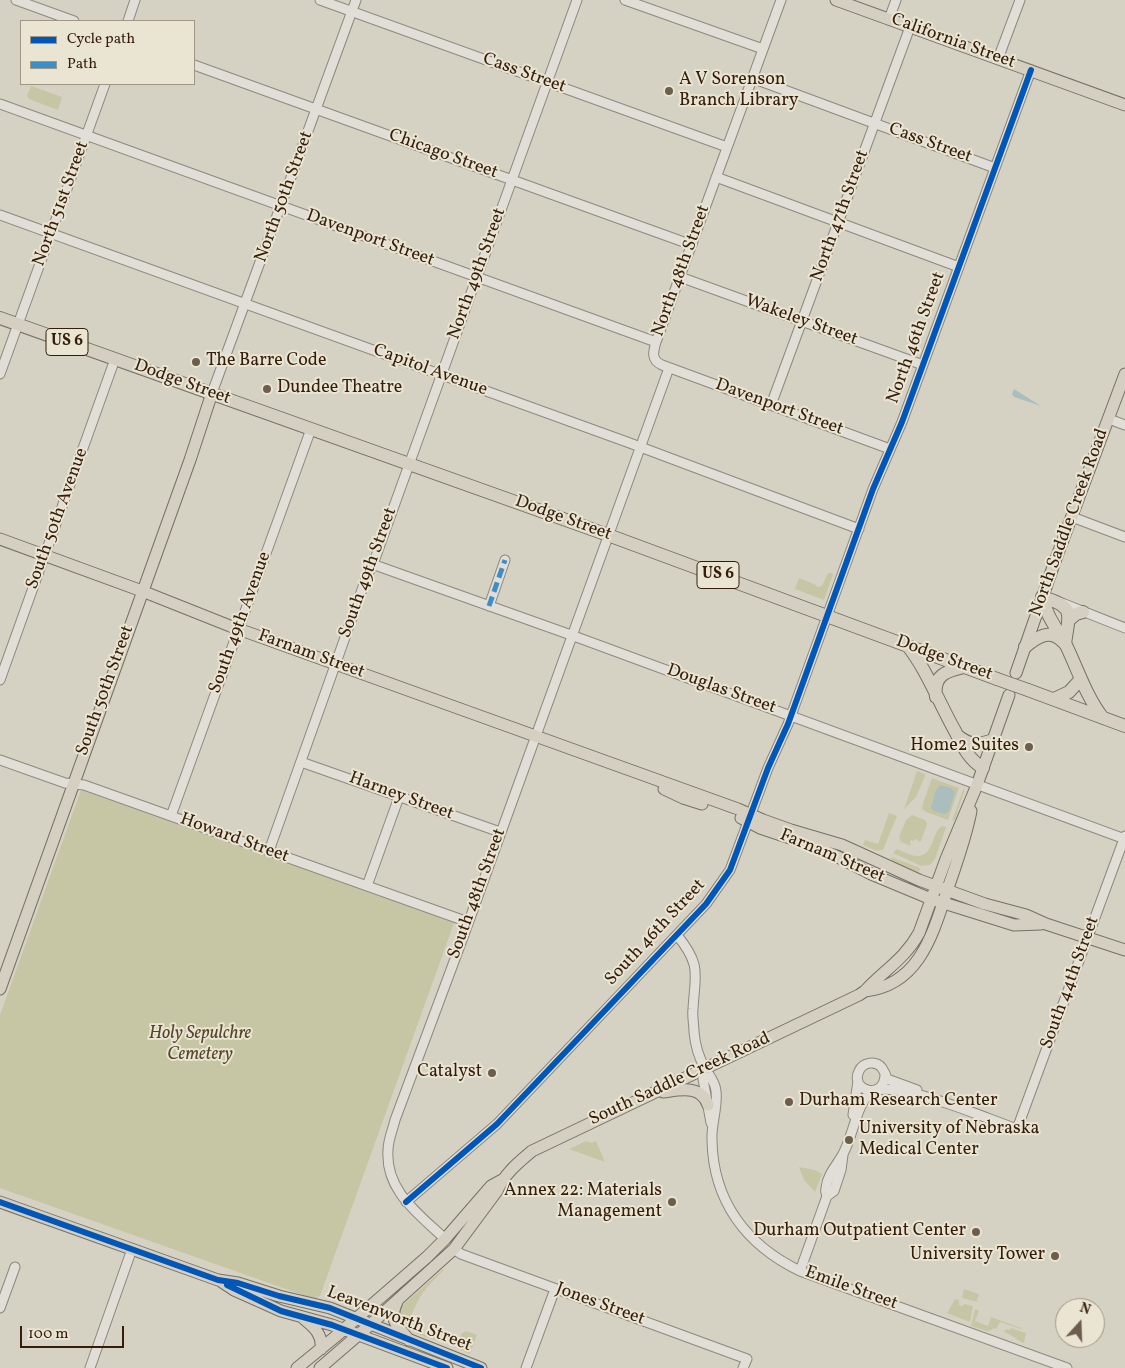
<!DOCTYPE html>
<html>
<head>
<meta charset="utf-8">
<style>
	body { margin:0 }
	#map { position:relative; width:1125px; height:1368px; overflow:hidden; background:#d6d2c3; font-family:Vollkorn,serif }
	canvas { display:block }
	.legend { position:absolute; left:20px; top:20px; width:175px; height:65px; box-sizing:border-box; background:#eae4d3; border:1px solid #a19583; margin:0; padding:6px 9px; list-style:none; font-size:15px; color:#341e0a }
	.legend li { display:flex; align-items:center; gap:10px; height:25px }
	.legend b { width:25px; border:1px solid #a19583 }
	.north { position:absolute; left:1055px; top:1298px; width:50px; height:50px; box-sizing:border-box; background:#eae4d3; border:1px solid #a19583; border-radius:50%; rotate:20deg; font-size:14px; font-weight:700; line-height:20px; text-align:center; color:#341e0a }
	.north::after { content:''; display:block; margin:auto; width:18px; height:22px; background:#6d5d4b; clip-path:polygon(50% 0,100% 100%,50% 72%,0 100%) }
	.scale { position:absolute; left:20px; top:1326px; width:104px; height:22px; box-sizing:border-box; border:2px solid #341e0a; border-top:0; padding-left:6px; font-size:15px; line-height:18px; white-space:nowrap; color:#341e0a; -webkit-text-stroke:4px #eae4d3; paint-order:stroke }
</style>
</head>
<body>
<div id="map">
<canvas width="1125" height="1368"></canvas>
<ul class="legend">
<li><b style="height:6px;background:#0057b8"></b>Cycle path</li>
<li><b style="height:6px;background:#3d8dc6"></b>Path</li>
</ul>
<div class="north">N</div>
<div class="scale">100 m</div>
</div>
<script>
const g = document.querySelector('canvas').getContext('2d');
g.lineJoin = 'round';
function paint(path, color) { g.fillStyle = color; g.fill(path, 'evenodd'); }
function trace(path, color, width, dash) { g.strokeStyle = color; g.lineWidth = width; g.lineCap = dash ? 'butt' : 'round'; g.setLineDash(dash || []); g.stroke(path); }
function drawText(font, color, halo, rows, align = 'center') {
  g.font = font + ' Vollkorn,serif'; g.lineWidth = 4; g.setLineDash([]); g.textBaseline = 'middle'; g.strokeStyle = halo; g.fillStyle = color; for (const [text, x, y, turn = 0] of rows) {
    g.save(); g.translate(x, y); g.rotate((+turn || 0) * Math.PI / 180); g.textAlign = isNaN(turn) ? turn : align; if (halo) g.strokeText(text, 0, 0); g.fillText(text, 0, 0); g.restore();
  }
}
paint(new Path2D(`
	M31,86L62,97L58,110L29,99L27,96Z
	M828,573H832L833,575L824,600L795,589L799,578L816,585L817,587L822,586Z
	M917,771L925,774V776L916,797L904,809Z
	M932,778L959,788L948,820L926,812L922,809L923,803Z
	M964,787V792L955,819L952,821Z
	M81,790L454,923L320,1296L314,1299L0,1188V1015Z
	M889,813L897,816L883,850L877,851L863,845L865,840L878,844Z
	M912,815L925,820L927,824L921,841L919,842L917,839L912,841L911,839L910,842L911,846L901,842L899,837L906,820Z
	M942,826L946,827L935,859L930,865L921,866L893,853L897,849C903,851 910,856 917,856C935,856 931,832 942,826Z
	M891,857L920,868L918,875L892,863Z
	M586,1141L592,1143L596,1141L605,1162L569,1149Z
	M799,1167L815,1170L822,1174L815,1192L804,1180Z
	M442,1270H444C424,1289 418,1297 409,1322L419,1326L417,1332L438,1339V1341C424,1337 398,1329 399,1311L404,1304Z
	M964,1289L979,1294L977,1300L978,1302L962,1298Z
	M955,1299L959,1300V1305L963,1306L964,1304L973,1306L970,1322L947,1313Z
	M975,1309L979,1311L975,1321L988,1326L991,1317L1021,1328V1329L1000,1322L996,1329L993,1328L992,1330L987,1331L971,1326Z
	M1011,1328L1026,1333L1024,1343C1016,1340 1013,1335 1004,1332L1006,1329L1010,1330Z
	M466,1331L477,1335L470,1354L457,1348L462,1333Z`), '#c6c6a4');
paint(new Path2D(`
	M1014,389L1041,406L1014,397L1012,394Z
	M940,785L951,788L955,792L949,811L945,814L934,811L931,808L936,790Z`), '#abbebe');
const minor = new Path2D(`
	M16,0L74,21
	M320,0L727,147
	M625,0L763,49
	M781,0L656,342C653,352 651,360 662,365L890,449
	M889,19L896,0
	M128,21L135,0
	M998,59L1020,0
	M194,65L692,245
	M752,78L995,168
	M0,104L656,342
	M716,177L959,267
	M0,215L627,442L859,529
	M680,277L923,365
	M0,374L105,84
	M212,393L356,0
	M771,405L910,27
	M1109,419L1125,425
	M1072,517L1125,537
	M372,564L571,635L1125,839
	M1062,603L1125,628
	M489,606L505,560
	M0,680L115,359
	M0,760L65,783L84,785L468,922
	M301,762L500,832
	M171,816L311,429
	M269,851L364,584L376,556L577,0
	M367,886L399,797
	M677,935C702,966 695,974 693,1009C692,1017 694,1024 694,1032C695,1043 699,1058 705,1068C709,1076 715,1081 716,1091C718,1108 711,1124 712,1140C713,1201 746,1245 800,1271L1067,1368
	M705,1068L703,1079L711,1123
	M885,1074C885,1101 849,1091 859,1071C863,1062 876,1060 882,1068C884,1071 886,1075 887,1079L917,1090
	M877,1090C908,1084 985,1118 1017,1129L1125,836
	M853,1115L858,1081
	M827,1196L834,1191L841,1170L843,1155
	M406,1202L497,1124L706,904L730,870L768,768L788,724L873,489L902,422L1031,70
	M445,1239C419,1214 385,1191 388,1150C388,1140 393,1129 395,1120L465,932L669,368
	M454,1249L461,1254L747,1359L743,1368
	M800,1271L827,1196C826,1193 825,1191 826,1188C827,1175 837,1165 843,1154C854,1134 856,1104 872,1091
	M0,1308L15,1267
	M90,1368L132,1249
	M526,1368L555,1289`);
const major = new Path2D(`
	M836,0L1125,105
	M0,539L142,591L230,626L738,809L763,820L791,830L842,845L919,880L985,904L1026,915L1046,924L1125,950
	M1016,673L1054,564L1125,374
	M664,789L683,798L702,804
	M741,818L760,828L814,846L838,857L871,874L931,899L1014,925L1041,924
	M0,989L190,460L212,393
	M865,991C920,985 933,933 948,888C957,862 966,837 971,811
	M663,1092C679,1090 701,1084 708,1105
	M0,1202L218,1280L238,1283L279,1296L330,1308L481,1368
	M222,1282L234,1290L281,1311L332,1325L447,1368
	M397,1302C388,1321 398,1326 409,1340
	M304,1319C314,1327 323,1335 321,1349
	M297,1368L335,1337L427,1257L445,1239L491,1186L502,1180
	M320,1368L371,1324L454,1249L497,1191C505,1173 518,1163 532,1151L859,995L865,991C884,970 904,960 919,933L946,859L977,785L1009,695`);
const highway = new Path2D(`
	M0,318L608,535L997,679
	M1069,620L1076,614L1083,612
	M1065,644C1069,613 1076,607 1042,597C1046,615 1057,629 1066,645C1078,670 1086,696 1103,718
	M907,645C927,670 939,703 955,731C962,745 969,760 983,768
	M1025,647C1037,637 1050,628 1063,642
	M1028,690L1125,726
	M936,697C933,675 946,671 964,667
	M1054,699L1069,692L1081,679
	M958,736C970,746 979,745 993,740`);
trace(minor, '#8d887d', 11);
trace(major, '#757065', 13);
trace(highway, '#757065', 14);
trace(minor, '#e1ded7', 9);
trace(major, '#d5cfc2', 11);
trace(highway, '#d5cfc2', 12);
const highwayBridge = new Path2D(`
	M997,679L1028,690`);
trace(highwayBridge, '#757065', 14, []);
trace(highwayBridge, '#d5cfc2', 12);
trace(new Path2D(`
	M489,606L505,560`), '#3d8dc6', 5, [10, 5]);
trace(new Path2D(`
	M0,1202L218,1280L238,1283L279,1296L330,1308L481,1368
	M406,1202L497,1124L706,904L730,870L768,768L788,724L873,489L902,422L1031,70
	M227,1285L281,1311L332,1325L447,1368`), '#0057b8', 6);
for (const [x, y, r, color] of [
	[669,91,5,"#6d5d4b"],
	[196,362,5,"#6d5d4b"],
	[267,389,5,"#6d5d4b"],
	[1029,747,5,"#6d5d4b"],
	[492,1073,5,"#6d5d4b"],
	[789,1102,5,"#6d5d4b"],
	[849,1140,5,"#6d5d4b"],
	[672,1202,5,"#6d5d4b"],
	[976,1232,5,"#6d5d4b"],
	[1055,1256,5,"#6d5d4b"]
]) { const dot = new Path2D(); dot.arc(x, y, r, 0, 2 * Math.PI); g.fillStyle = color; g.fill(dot); trace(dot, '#eae4d3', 2); }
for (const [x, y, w] of [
	[67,342,42],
	[718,575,42]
]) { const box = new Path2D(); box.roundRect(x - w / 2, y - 13.5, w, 27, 4); g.fillStyle = '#eae4d3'; g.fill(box); trace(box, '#341e0a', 1); }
drawText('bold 16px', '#341e0a', null, [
	["US 6",67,342],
	["US 6",718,575]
]);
drawText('18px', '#341e0a', '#eae4d3', [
	["California Street",953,42,20],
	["Cass Street",524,74,20],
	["Cass Street",930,144,20],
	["Chicago Street",443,155,20],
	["North 50th Street",285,197,-70],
	["North 51st Street",62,204,-70],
	["North 47th Street",841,216,-70],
	["Davenport Street",370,239,20],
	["North 48th Street",682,271,-70],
	["North 49th Street",478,274,-70],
	["Wakeley Street",801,321,20],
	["North 46th Street",917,338,-70],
	["Capitol Avenue",430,371,20],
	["Dodge Street",182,383,20],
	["Davenport Street",779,408,20],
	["South 50th Avenue",58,519,-70],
	["Dodge Street",563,519,20],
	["North Saddle Creek Road",1070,523,-70],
	["South 49th Street",369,573,-70],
	["South 49th Avenue",241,623,-70],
	["Farnam Street",311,655,20],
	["Dodge Street",944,659,20],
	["Douglas Street",721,690,20],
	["South 50th Street",106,691,-70],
	["Harney Street",401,797,20],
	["Howard Street",234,839,20],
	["Farnam Street",832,857,23],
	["South 48th Street",478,894,-70],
	["South 46th Street",656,933,-47],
	["South 44th Street",1071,983,-70],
	["South Saddle Creek Road",680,1080,-25],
	["Emile Street",851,1289,20],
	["Jones Street",600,1305,20],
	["Leavenworth Street",399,1320,21]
]);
drawText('18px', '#341e0a', '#eae4d3', [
	["A V Sorenson",679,81],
	["Branch Library",679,102],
	["The Barre Code",206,362],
	["Dundee Theatre",277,389],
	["Home2 Suites",1019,747,"right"],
	["Catalyst",482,1073,"right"],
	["Durham Research Center",799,1102],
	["University of Nebraska",859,1130],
	["Medical Center",859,1151],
	["Annex 22: Materials",662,1192,"right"],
	["Management",662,1213,"right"],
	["Durham Outpatient Center",966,1232,"right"],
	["University Tower",1045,1256,"right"]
], 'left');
drawText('italic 18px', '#55462a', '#eae4d3', [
	["Holy Sepulchre",200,1035],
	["Cemetery",200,1056]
]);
</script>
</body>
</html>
